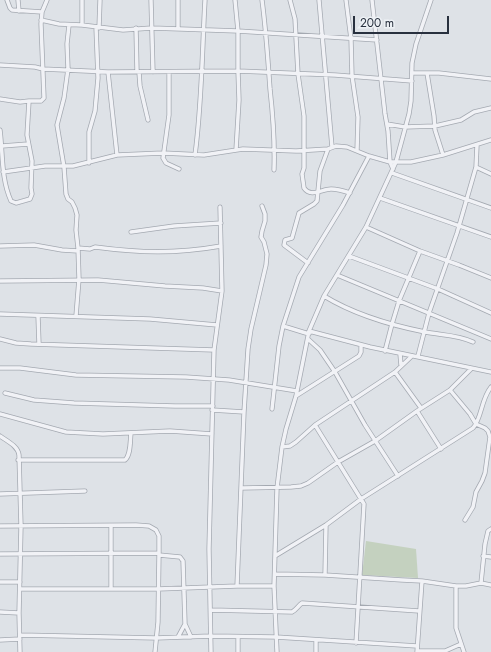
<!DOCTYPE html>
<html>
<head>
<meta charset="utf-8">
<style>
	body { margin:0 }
	#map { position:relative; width:491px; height:652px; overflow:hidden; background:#dee2e7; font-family:Jost,sans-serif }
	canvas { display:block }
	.scale { position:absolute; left:353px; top:16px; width:96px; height:18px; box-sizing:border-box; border:2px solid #28303e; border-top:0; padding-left:5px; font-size:12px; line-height:14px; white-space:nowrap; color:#28303e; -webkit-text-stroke:3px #edf1f5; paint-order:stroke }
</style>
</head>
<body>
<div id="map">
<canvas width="491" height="652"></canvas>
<div class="scale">200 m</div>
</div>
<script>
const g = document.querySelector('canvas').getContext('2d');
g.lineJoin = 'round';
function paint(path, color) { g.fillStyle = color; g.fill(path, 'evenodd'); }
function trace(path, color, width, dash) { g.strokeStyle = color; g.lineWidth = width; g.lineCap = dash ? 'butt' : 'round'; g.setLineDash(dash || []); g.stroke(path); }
paint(new Path2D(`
	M366,541L416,549L418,578L362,575Z`), '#c4d1bf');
const street = new Path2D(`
	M7,0L10,8L12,10L42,12
	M18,0L19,11
	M151,0L153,72
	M178,0V29
	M235,0L238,31V71L239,100L236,150
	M262,0C266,30 268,60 270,89C273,116 275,143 274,170
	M290,0L295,19L298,74L304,116V168L302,174L304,188C311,198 322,189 331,189C338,189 344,191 350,193
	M319,0L332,147
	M346,0L351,39L352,76L358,117L357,151
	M372,0L385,114L388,131L390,162L393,169
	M41,20L59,24L82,25L123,30L152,28L238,31L377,40
	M69,25L67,44L68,69L64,98L57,125L64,167L66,194L68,199L72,202L75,208L77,215L76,230L78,248L79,279L76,316
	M82,25V0
	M99,28L100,0
	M136,28L137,72
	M0,65L35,67L43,69L108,72L238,71L335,75L412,81
	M108,72L117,155
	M139,72L140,86L148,120
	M169,72V115L163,158L166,163L179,169
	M412,73H439L491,79
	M427,73L434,116L435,130L443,155
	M0,99L20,102L29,101
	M387,124L405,127L435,126L461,120L474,112L491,108
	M0,130C3,154 1,179 11,201L16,203L30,199L32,194L31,188L32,161L27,135L29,101H41L44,98L41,24L42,12L47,0
	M477,145L476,167L491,174
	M2,146L28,144
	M195,155C202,103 202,52 205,0
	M89,163V132L95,111L98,78L96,27
	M3,172L45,166H73L117,155L163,153L204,155L243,149L296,151L328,149L336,146L347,147L369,156L390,162H411L443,155L491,140
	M392,173L491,208
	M380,198L491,237
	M366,227L420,251L459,265L491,278
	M131,232L174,226L221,223
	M0,246L34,245L62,250L78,251
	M78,248L90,249L95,247C140,253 176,254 221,246
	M349,256L438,289L491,313
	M308,263L284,245L285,240L292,238L299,213L314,204L317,201L320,171L328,149
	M337,275L491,339
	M0,281L98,280L165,286L203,288L222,291
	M324,296C355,315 390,325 425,332C441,335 459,335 473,342
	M0,314L150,319L217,325
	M38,316L39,344
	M283,326L309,334
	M309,331L370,347L491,372
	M0,339L16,343L31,344L214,350
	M308,339L320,350L335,372L365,425L398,476
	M385,351L392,324L399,301L420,251
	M400,354L401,365
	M418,356L429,313L457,233L476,167
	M0,368H20L76,375L186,377L229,380L297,391
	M395,372L421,408
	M450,390L470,414L476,424L485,428L488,431L490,437L485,473L482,481L476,492L473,507L465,520
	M5,393L34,400L74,403L175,406H213
	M296,396L359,356L361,352V345
	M272,409L279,346L283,326L299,277L343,205L369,156
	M212,410L244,412
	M417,411L441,449
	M0,414L66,432L103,434L170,431L212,434
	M315,425L364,504L356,643
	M0,436C7,441 18,446 19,455L21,526L19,613L20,652
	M282,447L290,446L296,442L315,425L395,372L412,356
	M18,460H125C131,455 130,441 131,433
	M242,488L291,487L301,486L308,483L338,462L375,441L417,411L450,390L471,369
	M0,494L85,491
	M0,526L136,525L149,526L156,530L159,536V553L158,622L155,652
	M111,526V589
	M0,554L159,553
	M159,555L180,557L183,561L185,624L191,637
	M275,556L326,525L361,499L473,428C482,418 481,399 491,387
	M483,556L491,557
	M275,574L325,575L402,580L422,581L456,586H466L481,583L491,585
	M325,575L326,525
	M0,582H20
	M481,583L485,544L488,531L491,529
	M237,586L244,412L248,349L251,329L266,265L267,254L264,242L261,237L262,231L265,221V214L262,206
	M456,586V628L464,652
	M20,589H158L237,586H274
	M211,610L292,612C296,610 298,606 302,603L419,611
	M0,612L19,613
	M20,635L156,638L211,636L276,637L417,646
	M178,637L185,624
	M0,640L20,639
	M417,651H445L461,644
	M211,652L209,549L214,350L222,291L220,207
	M238,652V637
	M277,652L274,586L277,488L282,447L286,429L296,396L309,331L324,296L366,227L396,162L409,114L411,101L412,63L416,44L431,0
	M316,652V640
	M417,652L422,581`);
trace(street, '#a4a9b1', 5);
trace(street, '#f1f2f6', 3.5);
</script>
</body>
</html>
